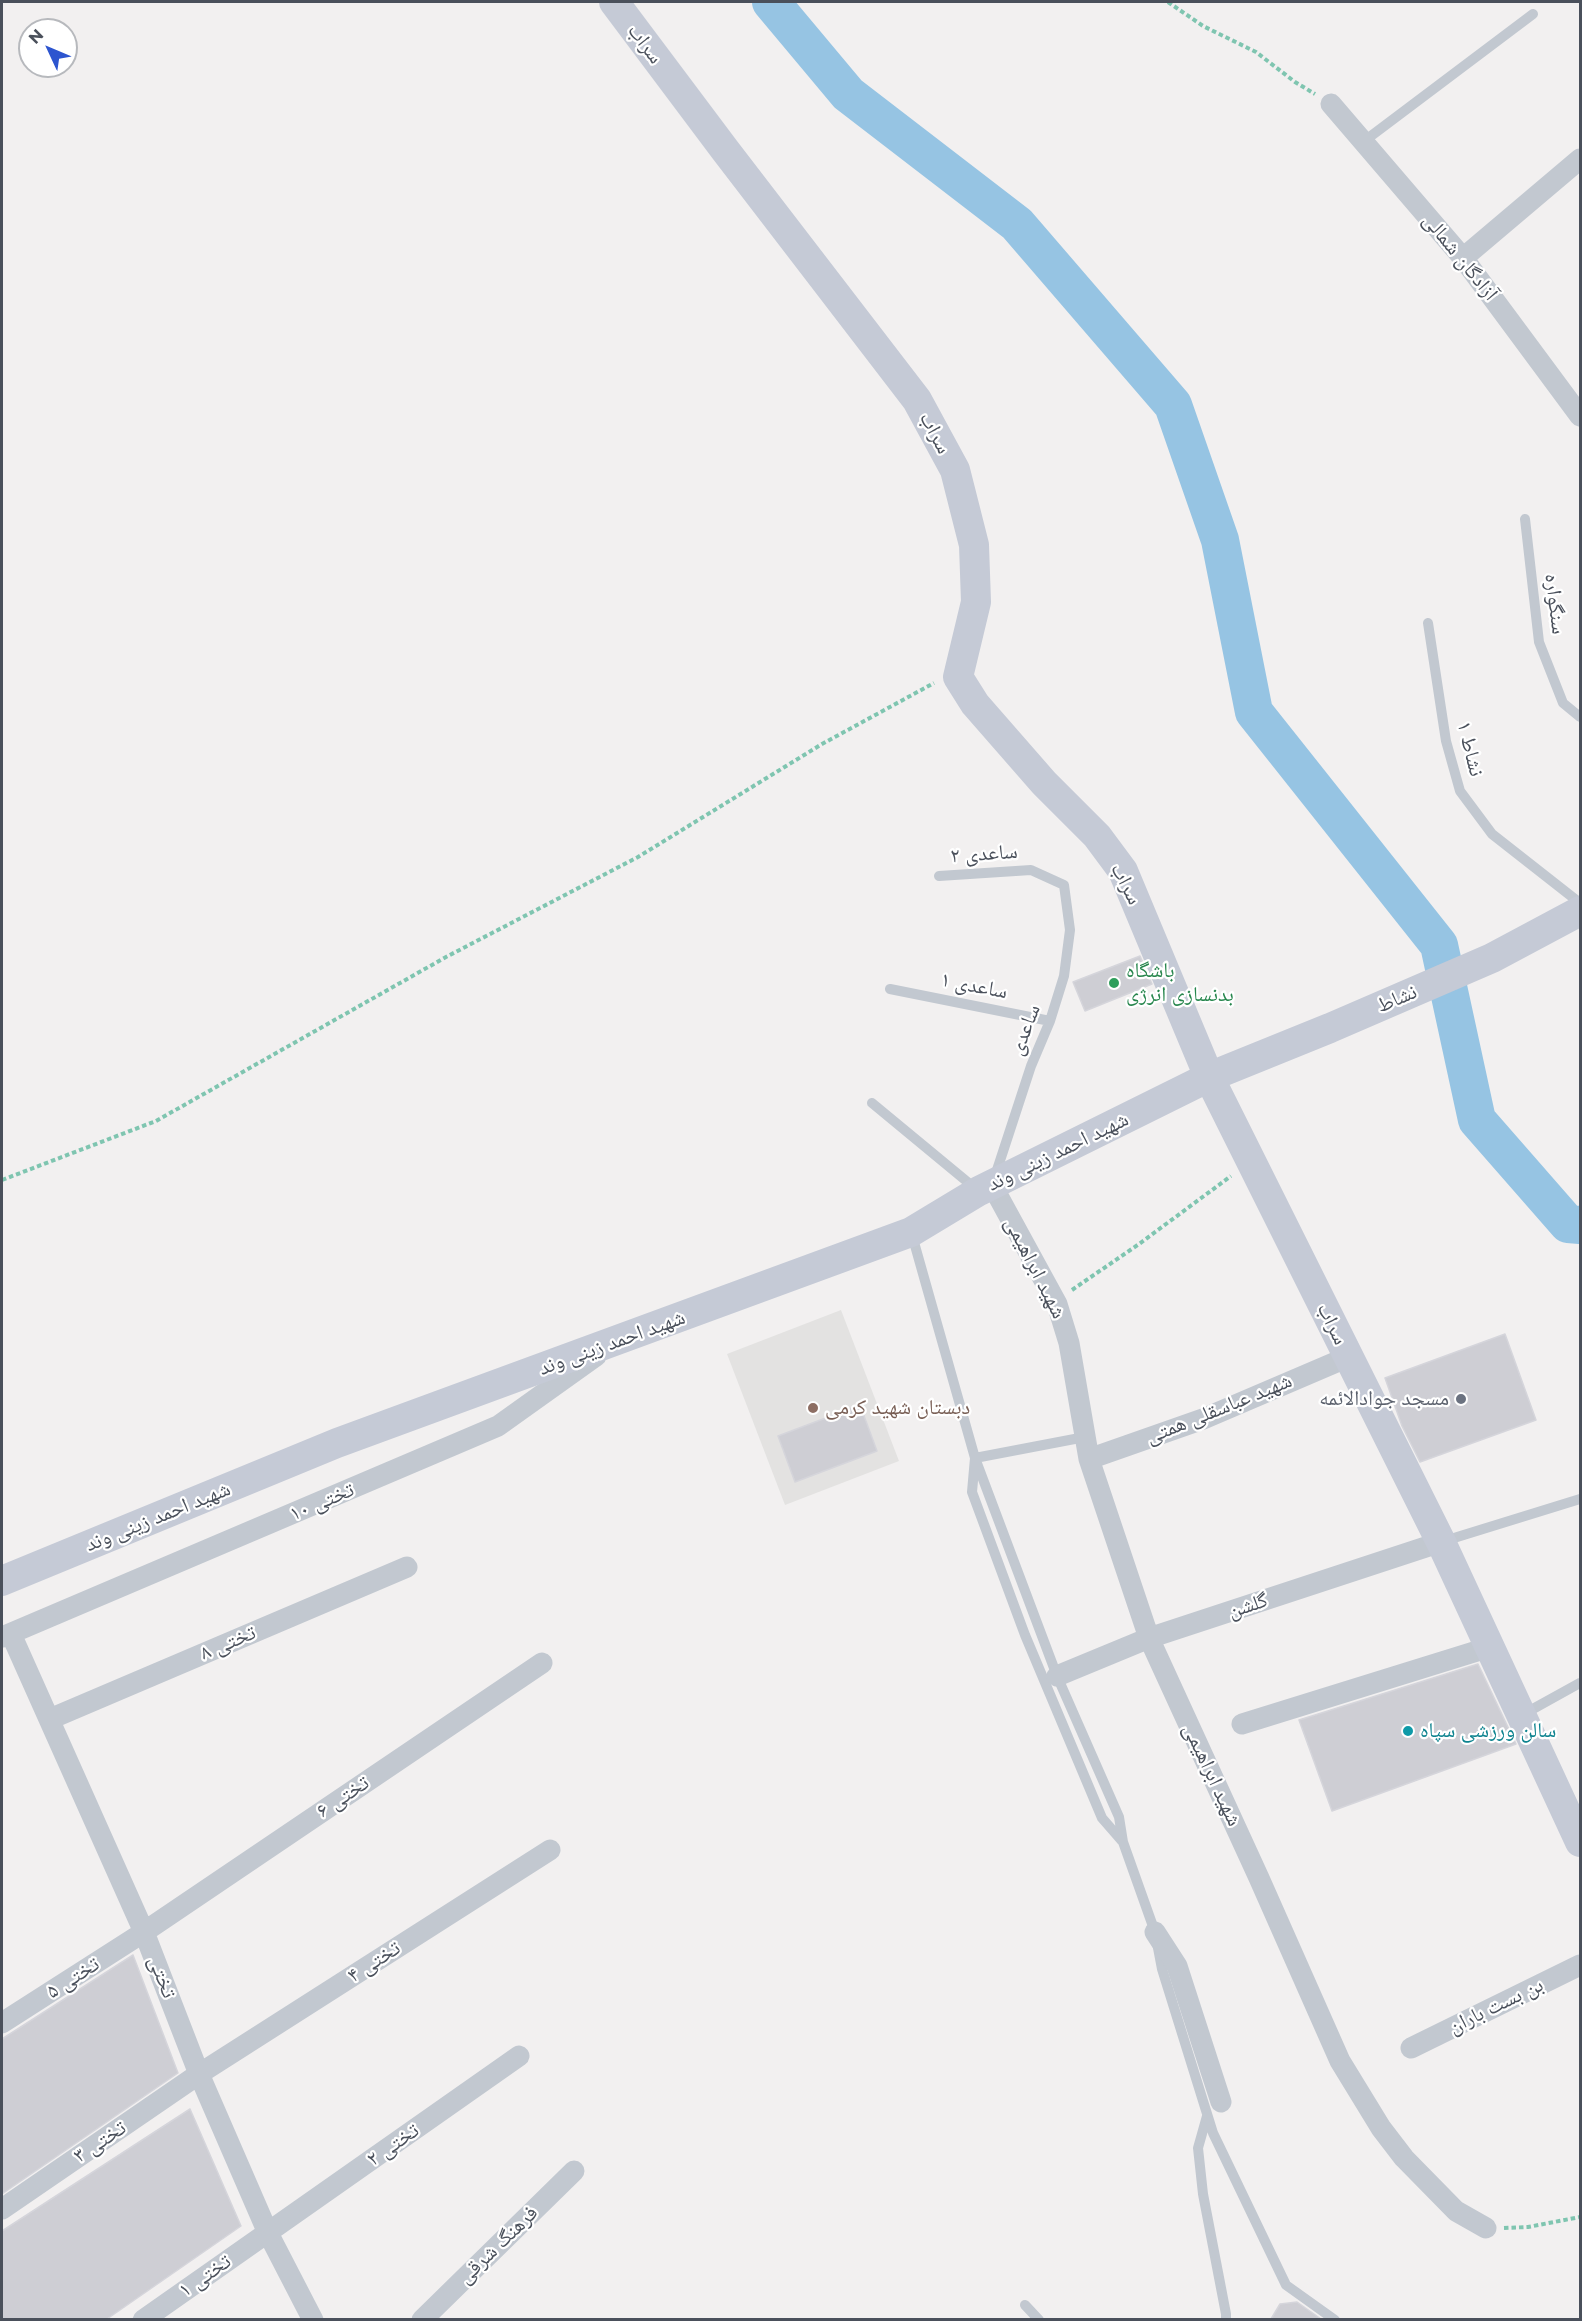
<!DOCTYPE html>
<html>
<head>
<meta charset="utf-8">
<style>
	body { margin:0 }
	#map { position:relative; width:1582px; height:2321px; overflow:hidden; background:#f2f0f0; font-family:Montserrat,sans-serif }
	canvas { display:block }
	.frame { position:absolute; inset:0; border:3px solid #4a505b; pointer-events:none }
	.north { position:absolute; left:18px; top:18px; width:60px; height:60px; box-sizing:border-box; background:#fff; border:2px solid #b7b9bd; border-radius:50%; rotate:314deg; font-size:16px; font-weight:700; line-height:24px; text-align:center; color:#4a505b }
	.north::after { content:''; display:block; margin:auto; width:21px; height:27px; background:#2d55cf; clip-path:polygon(50% 0,100% 100%,50% 72%,0 100%) }
</style>
</head>
<body>
<div id="map">
<canvas width="1582" height="2321"></canvas>
<div class="frame"></div>
<div class="north">N</div>
</div>
<script>
const g = document.querySelector('canvas').getContext('2d');
g.lineJoin = 'round';
function paint(path, color) { g.fillStyle = color; g.fill(path, 'evenodd'); }
function trace(path, color, width, dash) { g.strokeStyle = color; g.lineWidth = width; g.lineCap = dash ? 'butt' : 'round'; g.setLineDash(dash || []); g.stroke(path); }
function drawText(font, color, halo, rows, align = 'center') {
  g.font = font + ' Montserrat,"Noto Naskh Arabic",sans-serif'; g.lineWidth = 4.5; g.setLineDash([]); g.textBaseline = 'middle'; g.strokeStyle = halo; g.fillStyle = color; for (const [text, x, y, turn = 0] of rows) {
    g.save(); g.translate(x, y); g.rotate((+turn || 0) * Math.PI / 180); g.textAlign = isNaN(turn) ? turn : align; if (halo) g.strokeText(text, 0, 0); g.fillText(text, 0, 0); g.restore();
  }
}
paint(new Path2D(`
	M841,1310L899,1461L785,1505L727,1354Z`), '#e3e2e1');
trace(new Path2D(`
	M771,2L848,94L1017,224L1173,405L1220,540L1254,712L1439,945L1477,1120L1568,1224L1580,1225`), '#96c4e3', 38);
const building = new Path2D(`
	M1140,956L1152,984L1085,1011L1073,982Z
	M1505,1334L1536,1420L1420,1462L1402,1426L1385,1378Z
	M860,1405L877,1451L795,1482L778,1436Z
	M1478,1664L1516,1744L1332,1811L1299,1720Z
	M133,1955L178,2073L2,2194V2039Z
	M190,2109L241,2226L107,2319H2V2231Z
	M1297,2302L1321,2319H1271L1280,2304Z`);
paint(building, '#ceced4');
trace(building, '#d5d5db', 1.5);
trace(new Path2D(`
	M1168,2L1203,26L1256,52L1295,82L1315,94
	M2,1180L156,1121L446,957L638,857L822,744L934,683
	M1072,1290L1139,1244L1231,1176
	M1504,2228L1528,2227L1580,2217`), '#7fc5b0', 4, [4.5, 3]);
trace(new Path2D(`
	M1363,142L1533,14
	M1525,519L1539,642L1563,703L1580,717
	M1428,623L1446,741L1460,791L1492,834L1580,903
	M939,876L1031,870L1064,885L1070,930L1064,976L1050,1021L1031,1066L995,1176
	M890,989L1050,1021
	M872,1103L976,1189
	M912,1235L975,1458L1057,1676L1119,1817L1123,1842L1155,1932L1162,1969L1213,2133L1286,2285L1335,2320
	M1085,1437L975,1458L972,1492L1025,1635L1102,1818L1122,1841
	M1441,1542L1580,1499
	M1522,1715L1580,1683
	M1207,2116L1198,2148L1203,2194L1226,2314V2320
	M1025,2305L1039,2320`), '#c2c8d0', 10);
trace(new Path2D(`
	M1331,104L1463,258L1580,416
	M1463,258L1580,159
	M992,1185L1057,1304L1069,1343L1089,1459L1149,1638L1259,1878L1340,2061L1381,2128L1404,2158L1456,2211L1486,2228
	M1089,1459L1203,1419L1348,1357
	M11,1634L144,1932L199,2074L268,2233L313,2320
	M2,1637L498,1426L596,1356
	M1057,1676L1149,1638L1441,1542
	M50,1719L407,1567
	M1242,1724L1490,1647
	M1155,1932L1177,1966L1221,2102
	M2,2023L144,1932L542,1663
	M1411,2048L1580,1965
	M2,2209L199,2074L550,1850
	M143,2320L519,2056
	M422,2320L574,2171`), '#c2c8d0', 21);
trace(new Path2D(`
	M614,2L725,150L917,400L955,470L974,545L976,602L958,677L975,704L1044,783L1097,836L1123,871L1209,1077L1441,1542L1580,1842
	M2,1581L337,1443L911,1232L979,1191L1209,1077L1330,1028L1492,958L1580,911`), '#c5cad6', 30);
for (const [x, y, r, color] of [
	[1114,983,6,"#2e9e5b"],
	[1461,1399,6,"#6b7280"],
	[813,1408,6,"#8d6e63"],
	[1408,1731,6,"#0f9aa8"]
]) { const dot = new Path2D(); dot.arc(x, y, r, 0, 2 * Math.PI); g.fillStyle = color; g.fill(dot); trace(dot, '#fff', 2); }
drawText('21px', '#4a505b', '#fff', [
	["سراب",645,44,53],
	["آزادگان شمالی",1460,257,51],
	["سراب",935,433,62],
	["سنگواره",1555,604,83],
	["نشاط ۱",1470,749,76],
	["ساعدی ۲",984,854,-4],
	["سراب",1126,884,63],
	["ساعدی ۱",974,986,11],
	["نشاط",1397,999,-23],
	["ساعدی",1025,1030,-69],
	["شهید احمد زینی وند",1058,1152,-26],
	["شهید ابراهیمی",1035,1268,63],
	["سراب",1332,1324,64],
	["شهید احمد زینی وند",612,1343,-20],
	["شهید عباسقلی همتی",1219,1409,-22],
	["تختی ۱۰",322,1502,-23],
	["شهید احمد زینی وند",158,1517,-22],
	["گلشن",1248,1606,-18],
	["تختی ۸",228,1643,-23],
	["شهید ابراهیمی",1212,1775,65],
	["تختی ۶",343,1797,-34],
	["تختی ۴",374,1962,-33],
	["تختی",162,1977,69],
	["تختی ۵",73,1978,-33],
	["بن بست باران",1496,2006,-26],
	["تختی ۳",100,2142,-34],
	["تختی ۲",393,2145,-35],
	["فرهنگ شرقی",498,2245,-44],
	["تختی ۱",205,2276,-35]
]);
drawText('21px', '#27864d', '#fff', [
	["باشگاه",1126,971],
	["بدنسازی انرژی",1126,995]
], 'left');
drawText('21px', '#5b616d', '#fff', [
	["مسجد جوادالائمه",1449,1399]
], 'right');
drawText('21px', '#785e54', '#fff', [
	["دبستان شهید کرمی",825,1408]
], 'left');
drawText('21px', '#0d838f', '#fff', [
	["سالن ورزشی سپاه",1420,1731]
], 'left');
</script>
</body>
</html>
